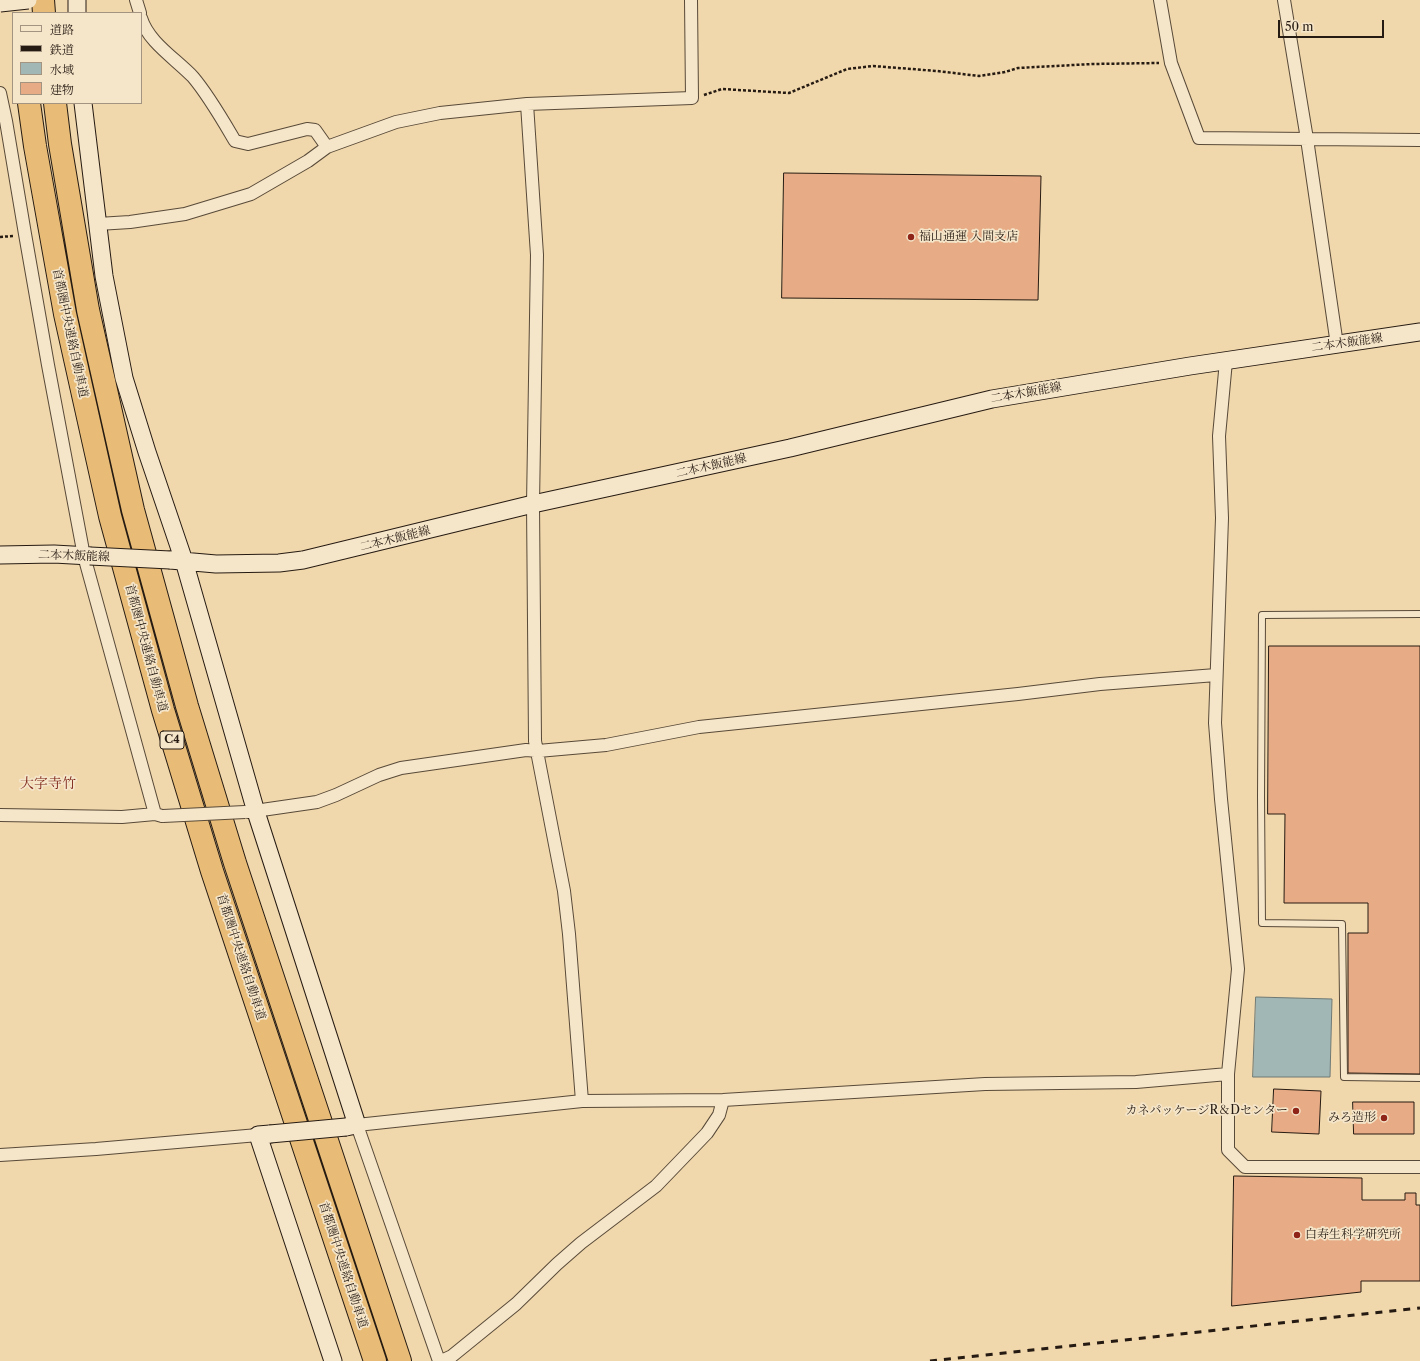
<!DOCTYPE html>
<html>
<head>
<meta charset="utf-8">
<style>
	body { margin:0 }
	#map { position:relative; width:1420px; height:1361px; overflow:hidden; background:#f0d7ac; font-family:"Libre Caslon Text","Noto Serif JP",serif }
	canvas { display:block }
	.legend { position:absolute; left:12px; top:12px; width:130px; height:92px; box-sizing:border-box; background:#f5e5c9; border:1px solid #a29480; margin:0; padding:5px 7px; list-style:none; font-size:12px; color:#261b12 }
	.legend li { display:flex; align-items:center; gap:8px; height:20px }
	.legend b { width:20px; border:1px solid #a29480 }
	.scale { position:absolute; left:1278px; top:20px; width:106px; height:18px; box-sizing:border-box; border:2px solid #261b12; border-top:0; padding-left:5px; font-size:12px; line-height:14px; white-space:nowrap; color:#261b12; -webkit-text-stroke:3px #f5e5c9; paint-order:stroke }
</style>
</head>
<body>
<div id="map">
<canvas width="1420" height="1361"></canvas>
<ul class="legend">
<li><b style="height:5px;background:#f5e5c9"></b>道路</li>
<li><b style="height:5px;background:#261b12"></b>鉄道</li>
<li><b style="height:11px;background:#a0b7b5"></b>水域</li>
<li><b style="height:11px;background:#e7ab85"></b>建物</li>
</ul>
<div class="scale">50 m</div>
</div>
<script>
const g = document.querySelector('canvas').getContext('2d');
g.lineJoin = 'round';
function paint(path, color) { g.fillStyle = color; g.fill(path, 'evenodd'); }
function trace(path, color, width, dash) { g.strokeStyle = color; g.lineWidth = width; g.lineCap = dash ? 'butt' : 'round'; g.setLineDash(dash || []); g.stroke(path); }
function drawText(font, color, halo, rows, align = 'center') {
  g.font = font + ' "Libre Caslon Text","Noto Serif JP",serif'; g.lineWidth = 3.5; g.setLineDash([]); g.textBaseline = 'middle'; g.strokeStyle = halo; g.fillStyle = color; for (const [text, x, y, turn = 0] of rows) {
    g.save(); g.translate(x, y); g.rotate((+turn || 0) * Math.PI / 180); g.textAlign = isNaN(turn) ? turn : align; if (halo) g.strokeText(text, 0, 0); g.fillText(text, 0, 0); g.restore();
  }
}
const water = new Path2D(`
	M1256,997L1332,999L1330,1077H1253Z`);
paint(water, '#a0b7b5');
trace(water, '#6f7974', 1);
const building = new Path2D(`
	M784,173L1041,176L1038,300L782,298Z
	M1269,646H1420V1074L1348,1073V933H1368V903H1284L1285,814H1268Z
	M1274,1089L1321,1091L1319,1134L1272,1132Z
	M1353,1102H1414V1134H1354Z
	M1234,1176L1362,1178V1200H1405V1193H1416V1205H1420V1281H1361V1292L1232,1306Z`);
paint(building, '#e7ab85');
trace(building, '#261b12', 1);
const lane = new Path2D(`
	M1420,614L1262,615L1261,797L1262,923L1342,924L1344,1077L1420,1078`);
const street = new Path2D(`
	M136,0L140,13
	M1160,0L1171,63L1199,138L1420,140
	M1284,0L1307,139L1337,345
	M141,18C148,42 176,59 193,77C209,96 222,119 235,141L248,144L307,129L315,130L327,147
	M0,93L6,121L25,234L48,365L84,556L155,814
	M527,104L537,255L533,504L535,741L564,891L569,934L582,1101
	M98,224L130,222L185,214L251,194L308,161L327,147L396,122L440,113L527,104L692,98L691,0
	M1226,361L1219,436L1222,518L1215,723L1221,799L1238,969L1228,1074V1150L1245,1167H1420
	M248,812L317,802L336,795L379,775L401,768L526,750L538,751L606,745L699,727L1018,694L1100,684L1216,675
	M0,815L122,817L155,814L162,816
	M0,1155L96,1149L258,1135
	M439,1361L357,1125L582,1101L723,1100L985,1084L1136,1082L1228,1074
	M441,1361L452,1356L516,1304L557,1264L581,1243L656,1186L707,1133L719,1115L723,1100`);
const secondary = new Path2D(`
	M77,0V13
	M83,103L104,276L124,378L147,452L184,561L256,812L357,1125L346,1127
	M0,555L54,554L90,556
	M170,560L216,564L279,563L303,560L533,504L790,448L992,399L1190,366L1420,332
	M270,1134L258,1135L333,1361`);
const highway = new Path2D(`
	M43,0L44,13
	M29,103L35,146L65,314L110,516L163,710L212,871L375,1361
	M55,103L60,144L88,310L133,510L187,706L235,863L400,1361`);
trace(lane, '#584a38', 8);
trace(street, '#584a38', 14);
trace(secondary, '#261b12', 19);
trace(highway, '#261b12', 24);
trace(new Path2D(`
	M704,95L722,89L789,93L847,69L873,66L937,71L979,76L1005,72L1018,68L1092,64L1159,63
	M0,237L13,236`), '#261b12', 2.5, [3, 2]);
trace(lane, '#f5e5c9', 6);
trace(street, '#f5e5c9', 12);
trace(secondary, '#f5e5c9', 17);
trace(highway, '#e8bc76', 22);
trace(new Path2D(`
	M930,1361L1420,1308`), '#261b12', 3, [7, 7]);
const streetBridge = new Path2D(`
	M163,816L245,812`);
const secondaryBridge = new Path2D(`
	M0,3L28,0
	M90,556L170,560
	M270,1134L346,1127`);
trace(streetBridge, '#584a38', 14, []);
trace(secondaryBridge, '#261b12', 19, []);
trace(streetBridge, '#f5e5c9', 12);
trace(secondaryBridge, '#f5e5c9', 17);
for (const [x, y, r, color] of [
	[911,237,4,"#8f2418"],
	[1296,1111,4,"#8f2418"],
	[1384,1118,4,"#8f2418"],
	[1297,1235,4,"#8f2418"]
]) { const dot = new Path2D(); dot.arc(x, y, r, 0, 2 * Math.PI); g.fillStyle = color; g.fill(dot); trace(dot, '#f5e5c9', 1.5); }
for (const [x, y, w] of [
	[172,740,24]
]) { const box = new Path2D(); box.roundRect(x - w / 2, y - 9, w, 18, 3); g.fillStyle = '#f5e5c9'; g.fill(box); trace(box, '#261b12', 1); }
drawText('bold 11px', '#261b12', null, [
	["C4",172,740]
]);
drawText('12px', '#261b12', '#f5e5c9', [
	["福山通運 入間支店",919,237],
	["カネパッケージR＆Dセンター",1288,1111,"right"],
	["みろ造形",1376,1118,"right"],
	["白寿生科学研究所",1305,1235]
], 'left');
drawText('12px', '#261b12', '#f5e5c9', [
	["首都圏中央連絡自動車道",70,333,78],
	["二本木飯能線",1347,343,-8],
	["二本木飯能線",1026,393,-10],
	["二本木飯能線",711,466,-13],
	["二本木飯能線",395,539,-14],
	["二本木飯能線",74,556,2],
	["首都圏中央連絡自動車道",146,648,75],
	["首都圏中央連絡自動車道",241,957,72],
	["首都圏中央連絡自動車道",343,1265,72]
]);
drawText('14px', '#7a1f14', '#f5e5c9', [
	["大字寺竹",48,784]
]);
</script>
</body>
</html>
